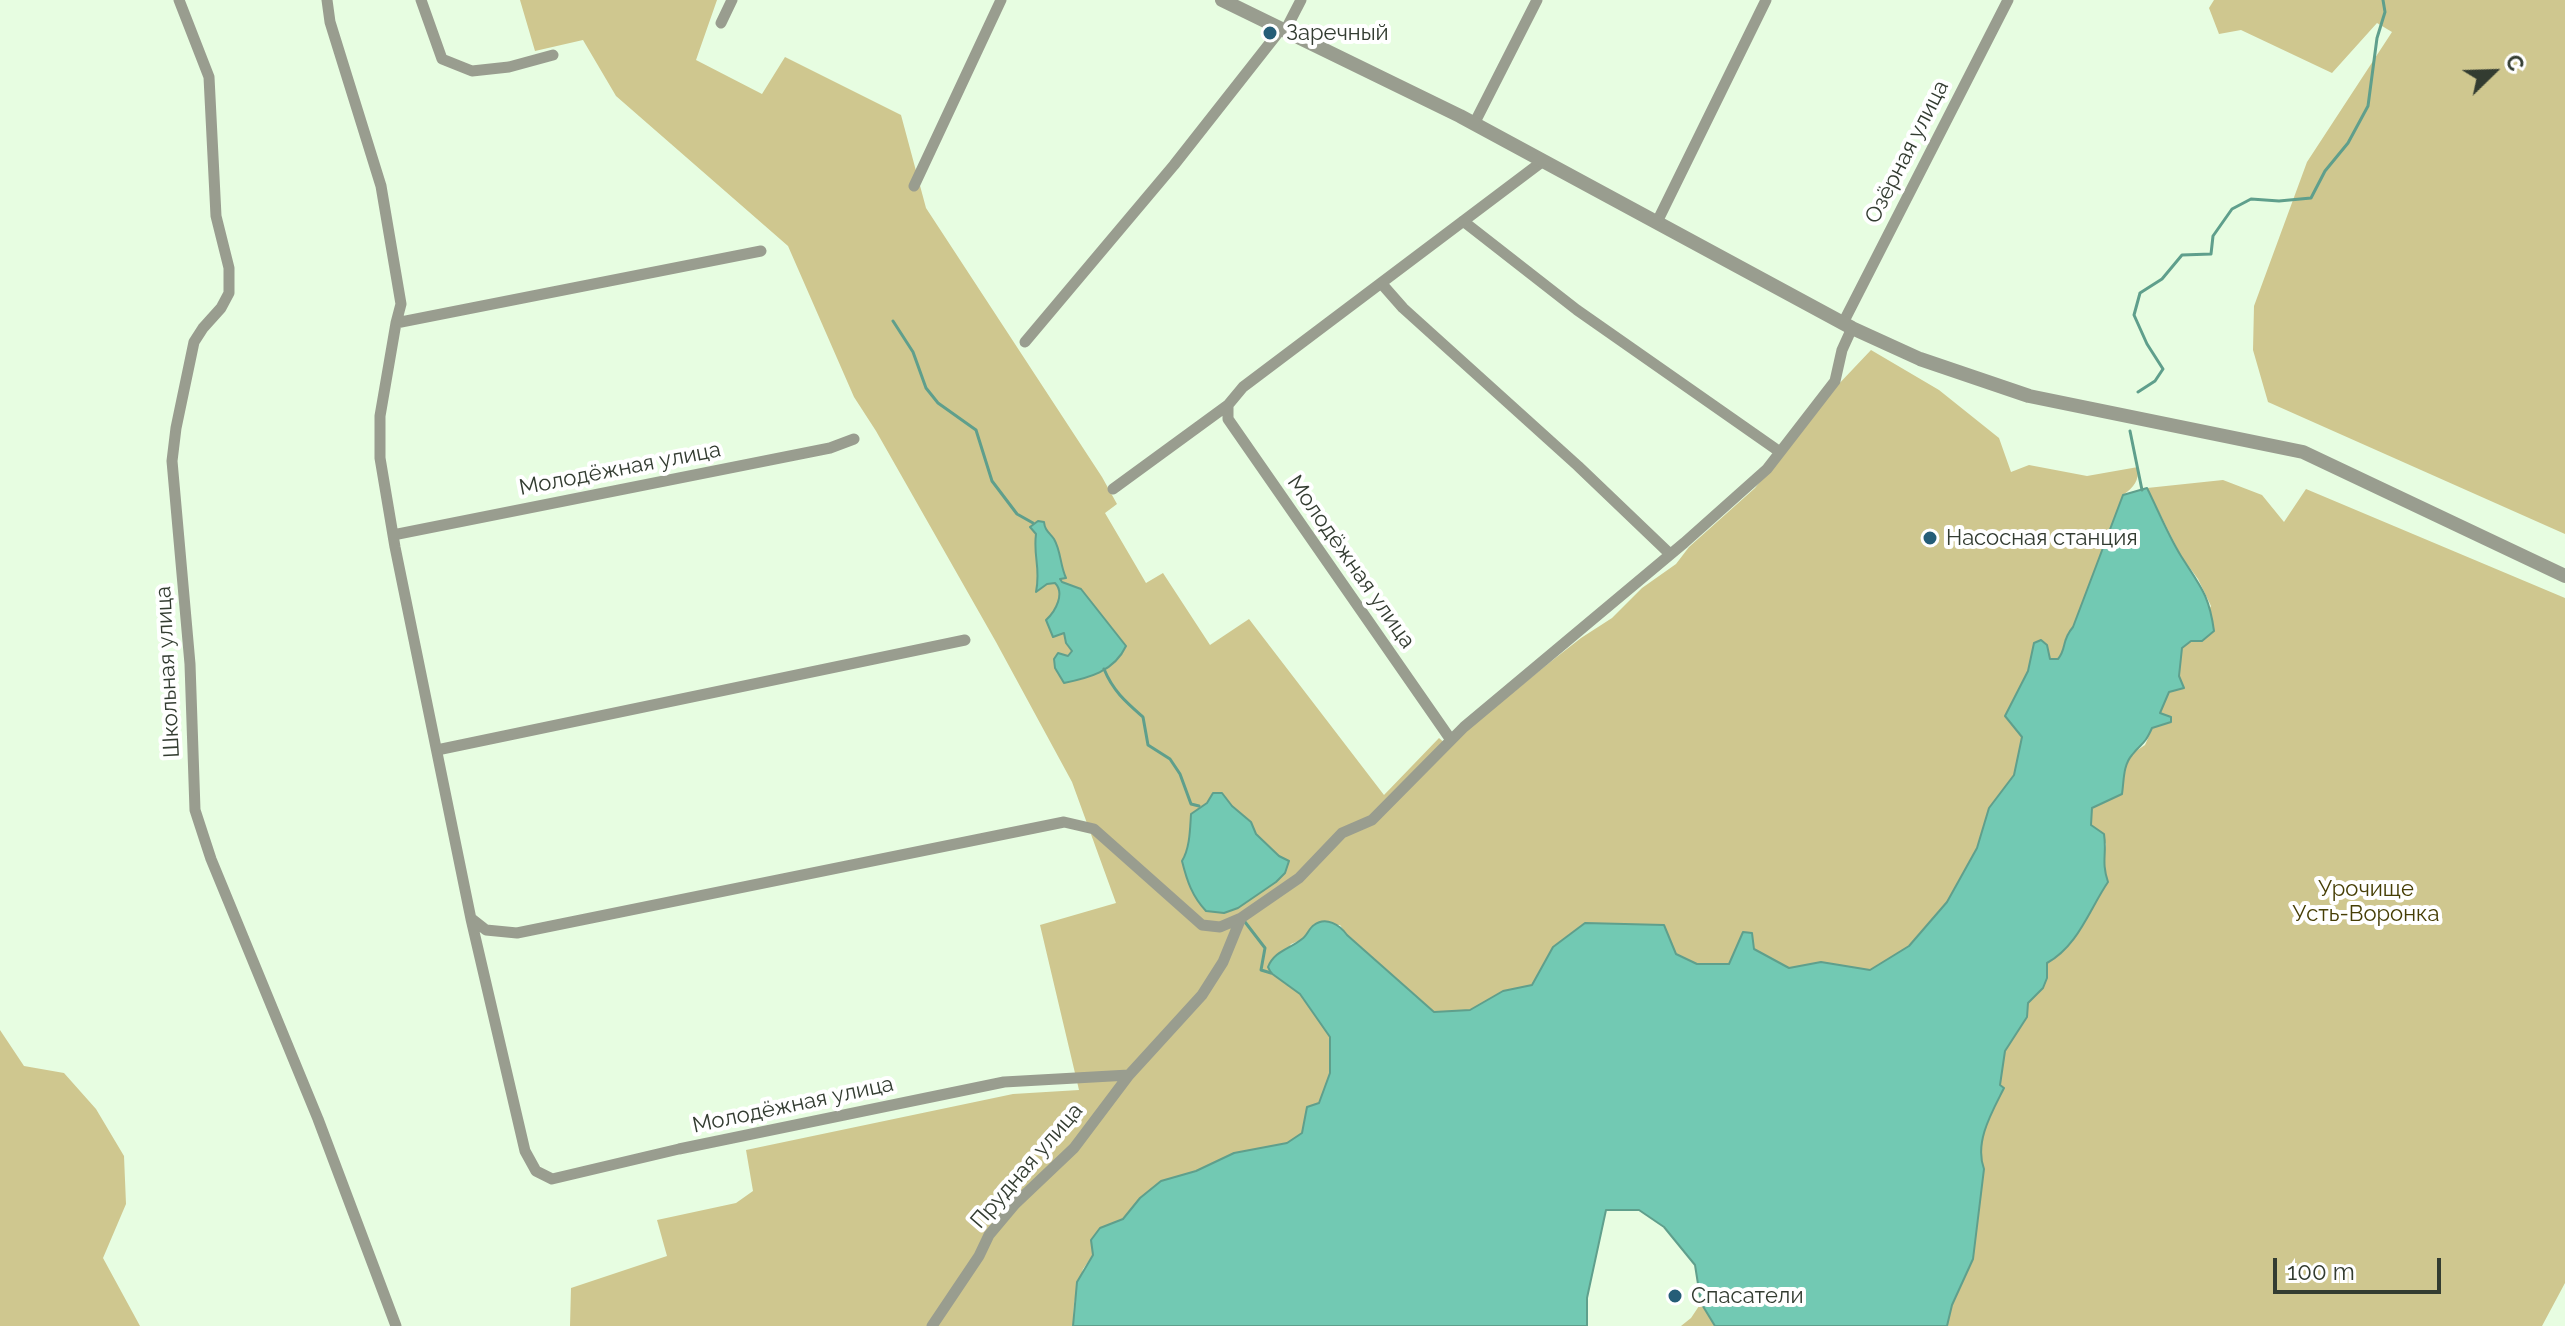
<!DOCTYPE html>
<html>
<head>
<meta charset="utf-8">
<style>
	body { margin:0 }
	#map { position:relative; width:2565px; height:1326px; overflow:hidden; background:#e7fde1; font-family:Raleway,sans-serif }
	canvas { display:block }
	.north { position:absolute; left:2453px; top:32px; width:80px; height:80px; -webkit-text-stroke:6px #fff; paint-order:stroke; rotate:67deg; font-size:22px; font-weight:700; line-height:32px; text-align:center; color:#333c31 }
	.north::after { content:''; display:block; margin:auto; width:28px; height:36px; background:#333c31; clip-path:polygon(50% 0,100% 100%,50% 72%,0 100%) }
	.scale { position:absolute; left:2273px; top:1258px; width:168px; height:36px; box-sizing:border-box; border:4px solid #333c31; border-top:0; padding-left:10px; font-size:24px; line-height:28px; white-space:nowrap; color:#333c31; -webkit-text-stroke:6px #fff; paint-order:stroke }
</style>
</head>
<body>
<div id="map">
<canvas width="2565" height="1326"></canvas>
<div class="north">С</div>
<div class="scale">100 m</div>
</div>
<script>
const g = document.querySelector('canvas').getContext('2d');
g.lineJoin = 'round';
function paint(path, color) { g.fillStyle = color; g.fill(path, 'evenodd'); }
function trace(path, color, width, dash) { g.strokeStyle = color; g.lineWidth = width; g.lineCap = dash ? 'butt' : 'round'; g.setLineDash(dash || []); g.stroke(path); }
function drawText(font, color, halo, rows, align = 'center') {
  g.font = font + ' Raleway,sans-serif'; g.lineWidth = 8; g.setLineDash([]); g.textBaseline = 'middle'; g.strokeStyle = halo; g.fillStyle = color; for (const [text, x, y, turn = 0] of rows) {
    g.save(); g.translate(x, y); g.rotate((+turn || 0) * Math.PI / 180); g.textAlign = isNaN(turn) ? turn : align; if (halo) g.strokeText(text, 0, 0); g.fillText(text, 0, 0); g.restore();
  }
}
paint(new Path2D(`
	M520,0H717L696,60L762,94L785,57L901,115L926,208L1102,477L1117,504L1105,513L1146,583L1163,573L1210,645L1249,619L1384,795L1439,738L1449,747L1470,727L1549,663L1581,638L1612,618L1642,588L1676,564L1689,547L1755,488L1835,388L1871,350L1939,390L1999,438L2011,472L2029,465L2087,476L2138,467C2139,481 2134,487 2123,495L2073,627C2060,641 2067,648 2058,659H2050L2034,643L2028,671L2005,716L2022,737L2014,775L1989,808L1977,848L1947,902L1909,946L1870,970L1821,962L1789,968L1754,949L1752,933L1744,932L1729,964H1697L1676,955L1553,947L1532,985L1503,991L1470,1010L1434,1012L1347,935L1340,925H1314L1301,940L1291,944L1271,973L1300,994L1331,1037L1330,1073L1319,1104L1307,1107L1302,1133L1287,1143L1234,1153L1196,1171L1161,1181L1140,1198L1123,1219L1100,1228L1093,1255L1083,1269L1074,1303L1073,1326H570L571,1288L667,1256L657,1220L736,1203L753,1191L746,1150L1013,1094L1079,1090L1040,925L1116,903L1072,782L996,642L876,431L854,397L788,246L616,96L583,40L535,51Z
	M2214,0H2565V534L2268,402L2253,350L2254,306L2307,162L2392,32L2377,23L2332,73L2241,30L2219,34L2209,8Z
	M2223,480L2262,495L2284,522L2306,489L2565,598V1283L2542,1326H1947L1952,1305L1973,1259L1984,1169C1974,1142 1992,1113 2004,1088L2000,1085L2005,1051L2027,1017L2028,1003L2043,988L2047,963C2078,946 2089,910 2108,882L2102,865L2106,844L2091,825L2092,808L2122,793L2126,765L2133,753L2145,745L2169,691L2179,676L2182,648L2191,641L2211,606L2198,579L2181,556L2147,488Z
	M0,1030L24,1066L64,1073L96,1109L124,1156L126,1204L103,1258L140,1326H0Z
	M1701,1303L1715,1326H1681L1691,1318Z`), '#cfc78f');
const water = new Path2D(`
	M2147,488C2158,510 2168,535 2181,556C2200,586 2209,594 2214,631L2202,641H2191L2182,648L2179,676L2184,688L2169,692L2160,713L2171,717V722L2152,728C2144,746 2142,742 2132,755C2123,765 2124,781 2122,794L2092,808L2091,825L2104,834C2107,853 2101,862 2108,882C2089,910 2078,946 2047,963V978L2043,988L2028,1003L2027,1017L2005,1051L2000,1085L2004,1088C1992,1112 1974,1142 1984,1169L1973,1259L1952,1305L1947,1326H1715L1701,1303L1695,1265L1664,1227L1639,1210H1606L1587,1298V1326H1073L1077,1282L1093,1255L1091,1240L1100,1228L1123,1219L1140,1198L1161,1181L1196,1171L1234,1153L1287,1143L1302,1133L1307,1107L1319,1103L1330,1073V1037L1300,994L1271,973L1268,967C1274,951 1290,949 1302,939C1307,936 1309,928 1314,925C1326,916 1340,925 1347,935L1434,1012L1470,1010L1503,991L1532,985L1553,947L1585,923L1664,925L1676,954L1697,964H1729L1743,932L1752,933L1754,949L1789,968L1821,962L1870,970L1909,946L1947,902L1977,848L1989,808L2014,775L2022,737L2005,716L2028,671L2034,643L2041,640L2047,645L2050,659H2058C2067,648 2061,641 2073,627L2123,495Z
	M1038,521L1044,522C1045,531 1049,532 1054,539C1061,551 1060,565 1066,578L1060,579L1062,582L1081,589L1126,646C1114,672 1088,678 1064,683L1055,668L1054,659L1058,653L1068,656L1072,651L1066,643L1064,633L1053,637L1046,620C1056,611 1065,593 1055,583L1047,584L1036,592C1041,568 1033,557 1036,534L1030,527Z
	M1213,793H1222L1232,806L1251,822L1256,834L1279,856L1289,861L1285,873L1276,882L1238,908L1224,913L1206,911C1192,896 1187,881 1182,861C1190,848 1190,829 1191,814L1207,803Z`);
paint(water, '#72c9b3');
trace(water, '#5f9f8c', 2);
trace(new Path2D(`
	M893,321L913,352L926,388L938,403L976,430L992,481L1017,514L1033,523
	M2138,392L2155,381L2163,369L2147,344L2134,315L2140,293L2162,279L2182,255L2211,254L2213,236L2232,209L2251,199L2279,201L2311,198L2325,171L2348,143L2368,106L2377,38L2385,12L2383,0
	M2130,431L2142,490
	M1104,669C1113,691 1126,702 1143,717L1148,745L1170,759L1180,774L1191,804L1199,806
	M1245,922L1265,948L1261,970L1271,973`), '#5f9f8c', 3);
trace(new Path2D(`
	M179,0L209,77L216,216L229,268V293L221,308L203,328L194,342L176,428L172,461L190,664L195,810L211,859L318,1119L396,1326
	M327,0L330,22L381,186L401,304L396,323L380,416V458L395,547L471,919L525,1151L536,1171L552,1179L679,1149L1004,1082L1129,1075L1202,995L1223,962L1241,918L1299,878L1342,833L1372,820L1464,727L1684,543L1767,469L1835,381L1842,350L1852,328
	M421,0L442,59L472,71L509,67L553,55
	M721,23L732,0
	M1285,31L1301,0
	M1474,124L1537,0
	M914,186L1001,0
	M1463,221L1577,310L1780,452
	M1657,222L1766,0
	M1381,283L1403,308L1578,466L1670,554
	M396,323L761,251
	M1843,323L2008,0
	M1025,342L1174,165L1281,29
	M1228,405V419L1451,740
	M1113,489L1228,405L1243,387L1543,161
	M393,535L830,448L854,439
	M437,750L965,640
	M472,919L486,930L517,933L1064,822L1094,829L1202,925L1220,927L1241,918
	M932,1326L979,1256L989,1235L1015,1204L1074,1148L1129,1075`), '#999d8f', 11);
trace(new Path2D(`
	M1222,0L1460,116L1852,328L1920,359L2029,396L2303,452L2565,576`), '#999d8f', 14);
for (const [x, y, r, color] of [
	[1270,33,8,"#255d77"],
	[1930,538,8,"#255d77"],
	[1675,1296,8,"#255d77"]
]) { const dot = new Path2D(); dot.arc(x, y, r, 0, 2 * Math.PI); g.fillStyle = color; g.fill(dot); trace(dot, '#fff', 3); }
drawText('22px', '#333c31', '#fff', [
	["Заречный",1286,33],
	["Насосная станция",1946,538],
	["Спасатели",1691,1296]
], 'left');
drawText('22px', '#333c31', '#fff', [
	["Озёрная улица",1907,152,-63],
	["Молодёжная улица",620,469,-11],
	["Молодёжная улица",1351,562,55],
	["Школьная улица",168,672,-93],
	["Молодёжная улица",793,1105,-12],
	["Прудная улица",1027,1166,-49]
]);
drawText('22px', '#463e05', '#fff', [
	["Урочище",2366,889],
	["Усть-Воронка",2366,914]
]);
</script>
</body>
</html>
